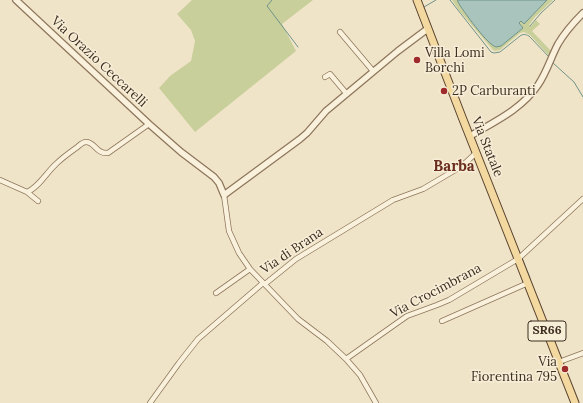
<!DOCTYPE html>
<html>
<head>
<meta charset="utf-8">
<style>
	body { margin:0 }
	canvas { display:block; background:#f0e4c8 }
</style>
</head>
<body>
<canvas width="583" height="403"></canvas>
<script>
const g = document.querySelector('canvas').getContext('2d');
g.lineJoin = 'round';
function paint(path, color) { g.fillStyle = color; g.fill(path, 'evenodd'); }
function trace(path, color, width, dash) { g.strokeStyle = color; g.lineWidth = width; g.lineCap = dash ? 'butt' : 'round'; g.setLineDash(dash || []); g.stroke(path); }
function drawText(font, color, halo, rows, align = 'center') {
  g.font = font + ' Lora,serif'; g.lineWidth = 3; g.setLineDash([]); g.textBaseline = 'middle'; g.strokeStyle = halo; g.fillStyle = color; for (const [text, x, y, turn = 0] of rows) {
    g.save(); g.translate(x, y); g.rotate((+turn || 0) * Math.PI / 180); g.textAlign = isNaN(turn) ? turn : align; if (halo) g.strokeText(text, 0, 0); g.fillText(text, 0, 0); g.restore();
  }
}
paint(new Path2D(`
	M192,0H313L282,24L296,51L195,132L159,88L170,76L191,61L195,41L191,30L177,14Z
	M452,0H458V2L461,7L491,44L523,28L519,23L521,20L524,24L547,0H553L535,17L529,25L531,26L536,20L540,24L532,31L553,53L550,57L530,35L524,32L520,33L500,50L495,51L493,50L458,9Z`), '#c9cf9b');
const water = new Path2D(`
	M458,0H547L524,24L521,21L519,23L523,28L501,46L496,47C487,44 468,17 461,7L458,2Z`);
paint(water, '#a9c4bc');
trace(water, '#6f938a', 1);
trace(new Path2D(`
	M272,0L267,6L298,47
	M450,0L491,52L494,53L500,52L520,36C523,34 525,34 529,36L549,57
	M424,7L436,0
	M530,26L541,13L555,0
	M553,63L574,82L583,97
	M522,258L530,278
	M534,291L539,301
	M540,304L545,318`), '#6f938a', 1);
const minor = new Path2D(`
	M340,32L373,71
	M325,77L330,74L346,93
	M0,180L27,192L38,201
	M27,192C38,188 47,172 56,164C62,158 69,153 76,148C79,146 82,142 86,142C95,142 96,154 108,153L149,124
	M224,195L229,231L239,253L250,269L298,319L327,341L346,359L360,375L376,403
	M265,284L296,259L393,200L423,189L462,166L476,153
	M216,293L250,269
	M442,321L528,283
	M346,359L407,316L437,305L449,300L518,259L583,199
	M559,362L583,353
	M150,403L179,363L198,339L263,283`);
const tertiary = new Path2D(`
	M16,0L149,124L181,152L214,177L219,183L224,195L300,139L307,133L326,111L398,51L426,30L428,29
	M470,136C494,122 522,109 538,85C547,72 551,57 558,44C565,32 574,22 583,13`);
const primary = new Path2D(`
	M417,0L462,117L575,403`);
trace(minor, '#8d765c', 6);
trace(tertiary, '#8d765c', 8);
trace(primary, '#5b4430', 9);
trace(minor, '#faf1dc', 4.5);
trace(tertiary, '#faf1dc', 5.5);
trace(primary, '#f3d9a0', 7);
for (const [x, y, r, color] of [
	[417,60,4,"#9e2a2b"],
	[444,91,4,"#9e2a2b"],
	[565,369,4,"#9e2a2b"]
]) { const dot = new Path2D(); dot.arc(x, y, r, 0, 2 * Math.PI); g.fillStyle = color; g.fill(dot); trace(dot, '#f7eed8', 1.5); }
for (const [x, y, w] of [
	[547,331,38]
]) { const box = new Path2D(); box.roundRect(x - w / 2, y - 10, w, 20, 3); g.fillStyle = '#f7eed8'; g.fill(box); trace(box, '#3d2e20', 1); }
drawText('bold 12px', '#3d2e20', null, [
	["SR66",547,331]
]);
drawText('13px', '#3d2e20', '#f7eed8', [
	["Villa Lomi",425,53],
	["Borchi",425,68],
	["2P Carburanti",452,91],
	["Via",557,362,"right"],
	["Fiorentina 795",557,377,"right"]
], 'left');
drawText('13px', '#3d2e20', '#f7eed8', [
	["Via Orazio Ceccarelli",99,62,43],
	["Via Statale",487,147,68],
	["Via di Brana",292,251,-34],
	["Via Crocimbrana",436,291,-28]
]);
drawText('bold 15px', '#6b2e1e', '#f7eed8', [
	["Barba",454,167]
]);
</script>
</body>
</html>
